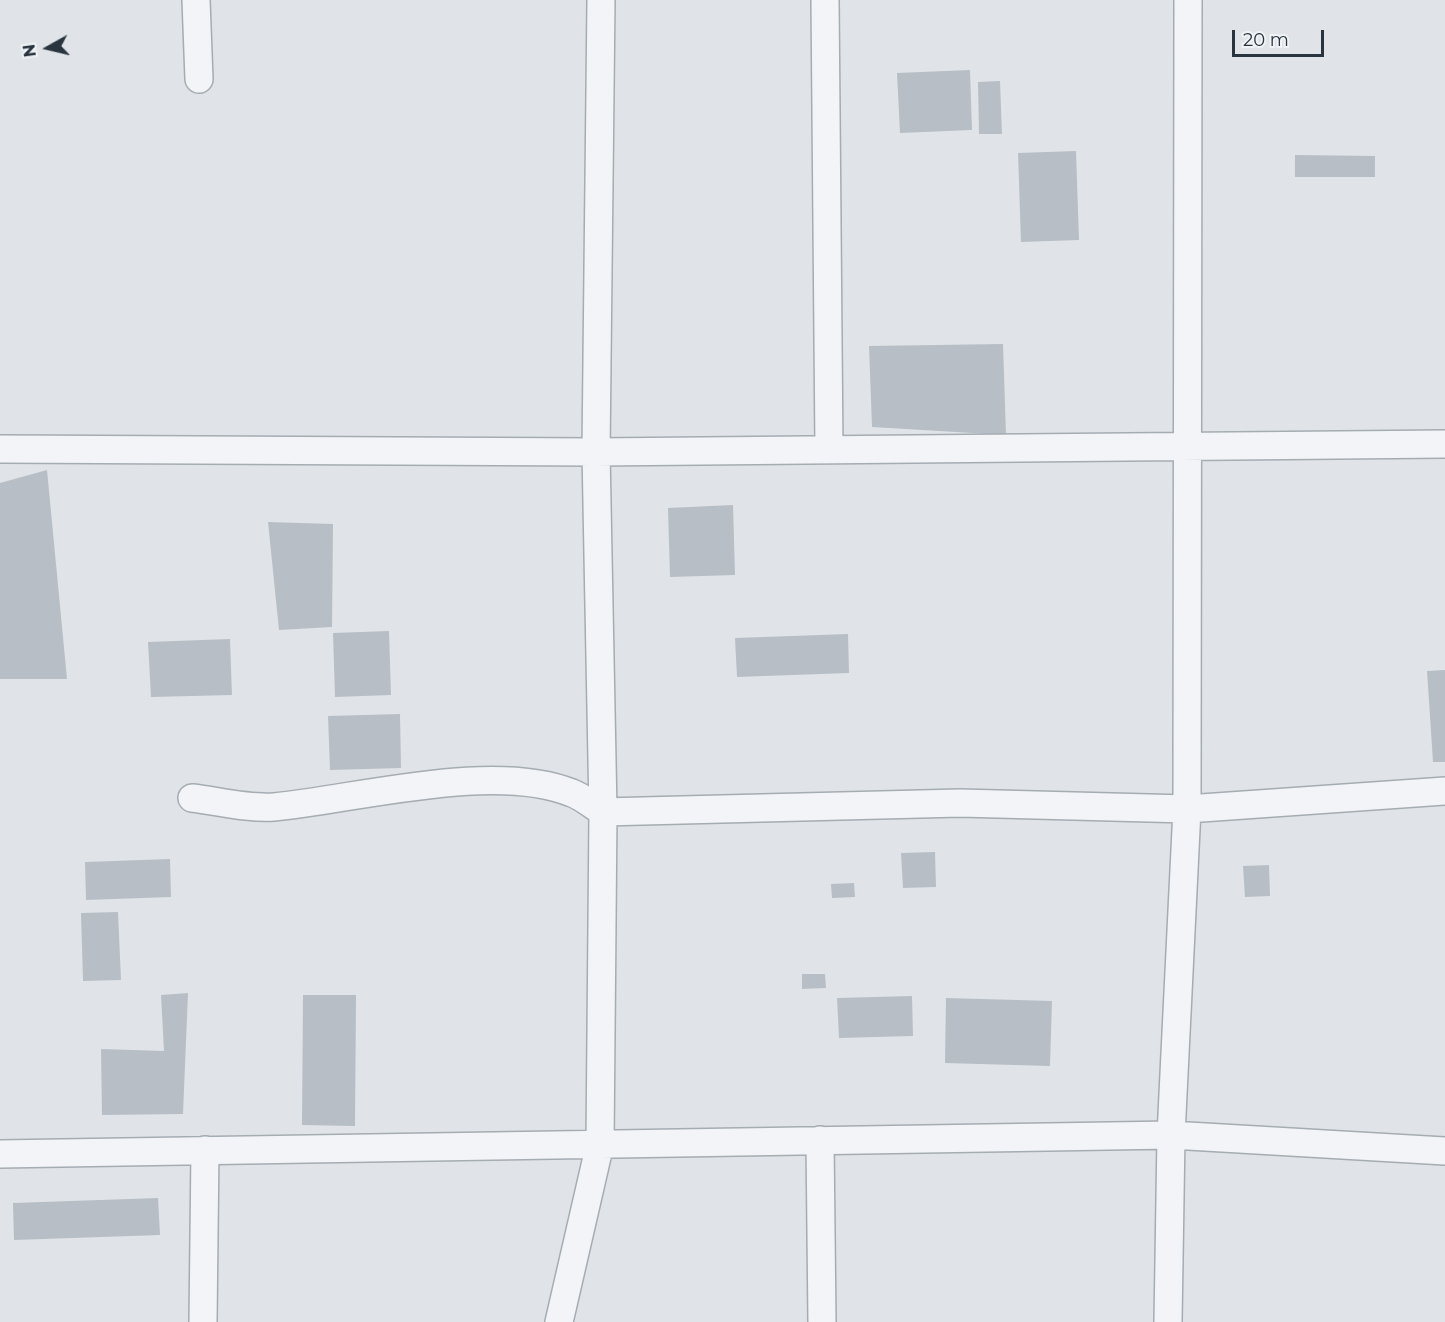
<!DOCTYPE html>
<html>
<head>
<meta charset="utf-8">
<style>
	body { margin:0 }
	#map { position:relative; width:1445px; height:1322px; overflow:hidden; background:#e0e4e8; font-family:Montserrat,sans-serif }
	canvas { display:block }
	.north { position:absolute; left:18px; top:18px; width:60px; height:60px; -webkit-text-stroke:4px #eff3f6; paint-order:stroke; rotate:262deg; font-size:16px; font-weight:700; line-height:24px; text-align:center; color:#29343f }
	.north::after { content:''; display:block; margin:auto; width:21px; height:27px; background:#29343f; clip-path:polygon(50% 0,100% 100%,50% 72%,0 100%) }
	.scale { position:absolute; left:1232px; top:30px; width:92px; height:27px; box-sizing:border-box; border:3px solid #29343f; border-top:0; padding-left:8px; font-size:18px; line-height:21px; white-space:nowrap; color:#29343f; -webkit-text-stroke:4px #eff3f6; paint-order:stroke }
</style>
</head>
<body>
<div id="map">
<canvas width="1445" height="1322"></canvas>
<div class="north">N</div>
<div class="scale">20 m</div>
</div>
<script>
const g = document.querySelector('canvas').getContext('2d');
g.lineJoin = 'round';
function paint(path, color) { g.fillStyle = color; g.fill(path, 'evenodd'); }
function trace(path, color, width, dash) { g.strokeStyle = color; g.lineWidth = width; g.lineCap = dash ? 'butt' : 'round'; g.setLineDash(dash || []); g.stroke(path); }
paint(new Path2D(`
	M970,70L972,130L900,133L897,73Z
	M1000,81L1002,134H979L978,82Z
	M1076,151L1079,240L1021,242L1018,153Z
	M1295,155L1375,156V177H1295Z
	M1003,344L1006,435L872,427L869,346Z
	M47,470L67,679H0V483Z
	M733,505L735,575L670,577L668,508Z
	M268,522L333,524L332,627L279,630Z
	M389,631L391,695L335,697L333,633Z
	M848,634L849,673L737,677L735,638Z
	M230,639L232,695L151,697L148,642Z
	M1445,670V762H1433L1427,671Z
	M400,714L401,768L330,770L328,716Z
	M935,852L936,887L903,888L901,853Z
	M170,859L171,897L86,900L85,862Z
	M1269,865L1270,896L1245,897L1243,866Z
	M854,883L855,897L832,898L831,884Z
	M118,912L121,980L83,981L81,913Z
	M802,974H825L826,988L802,989Z
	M188,993L183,1114L102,1115L101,1049L164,1051L161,995Z
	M303,995H356L355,1126L302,1125Z
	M912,996L913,1036L839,1038L837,998Z
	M946,998L1052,1001L1050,1066L945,1063Z
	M158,1198L160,1235L14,1240L13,1203Z`), '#b7bec5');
const street = new Path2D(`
	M196,0L199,79
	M825,0L829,450
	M0,449L596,452L1445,444
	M192,798C218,801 248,809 274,807C357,799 494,761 572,793C583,797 593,806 603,812L960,803L1187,809L1445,791
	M820,1140L822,1322
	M0,1154L1171,1135L1445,1151
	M203,1322L205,1150
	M559,1322L600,1144L603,812L596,452L601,0
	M1168,1322L1171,1135L1187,809L1188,0`);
trace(street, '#a5acb2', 30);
trace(street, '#f2f4f7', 27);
</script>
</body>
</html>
